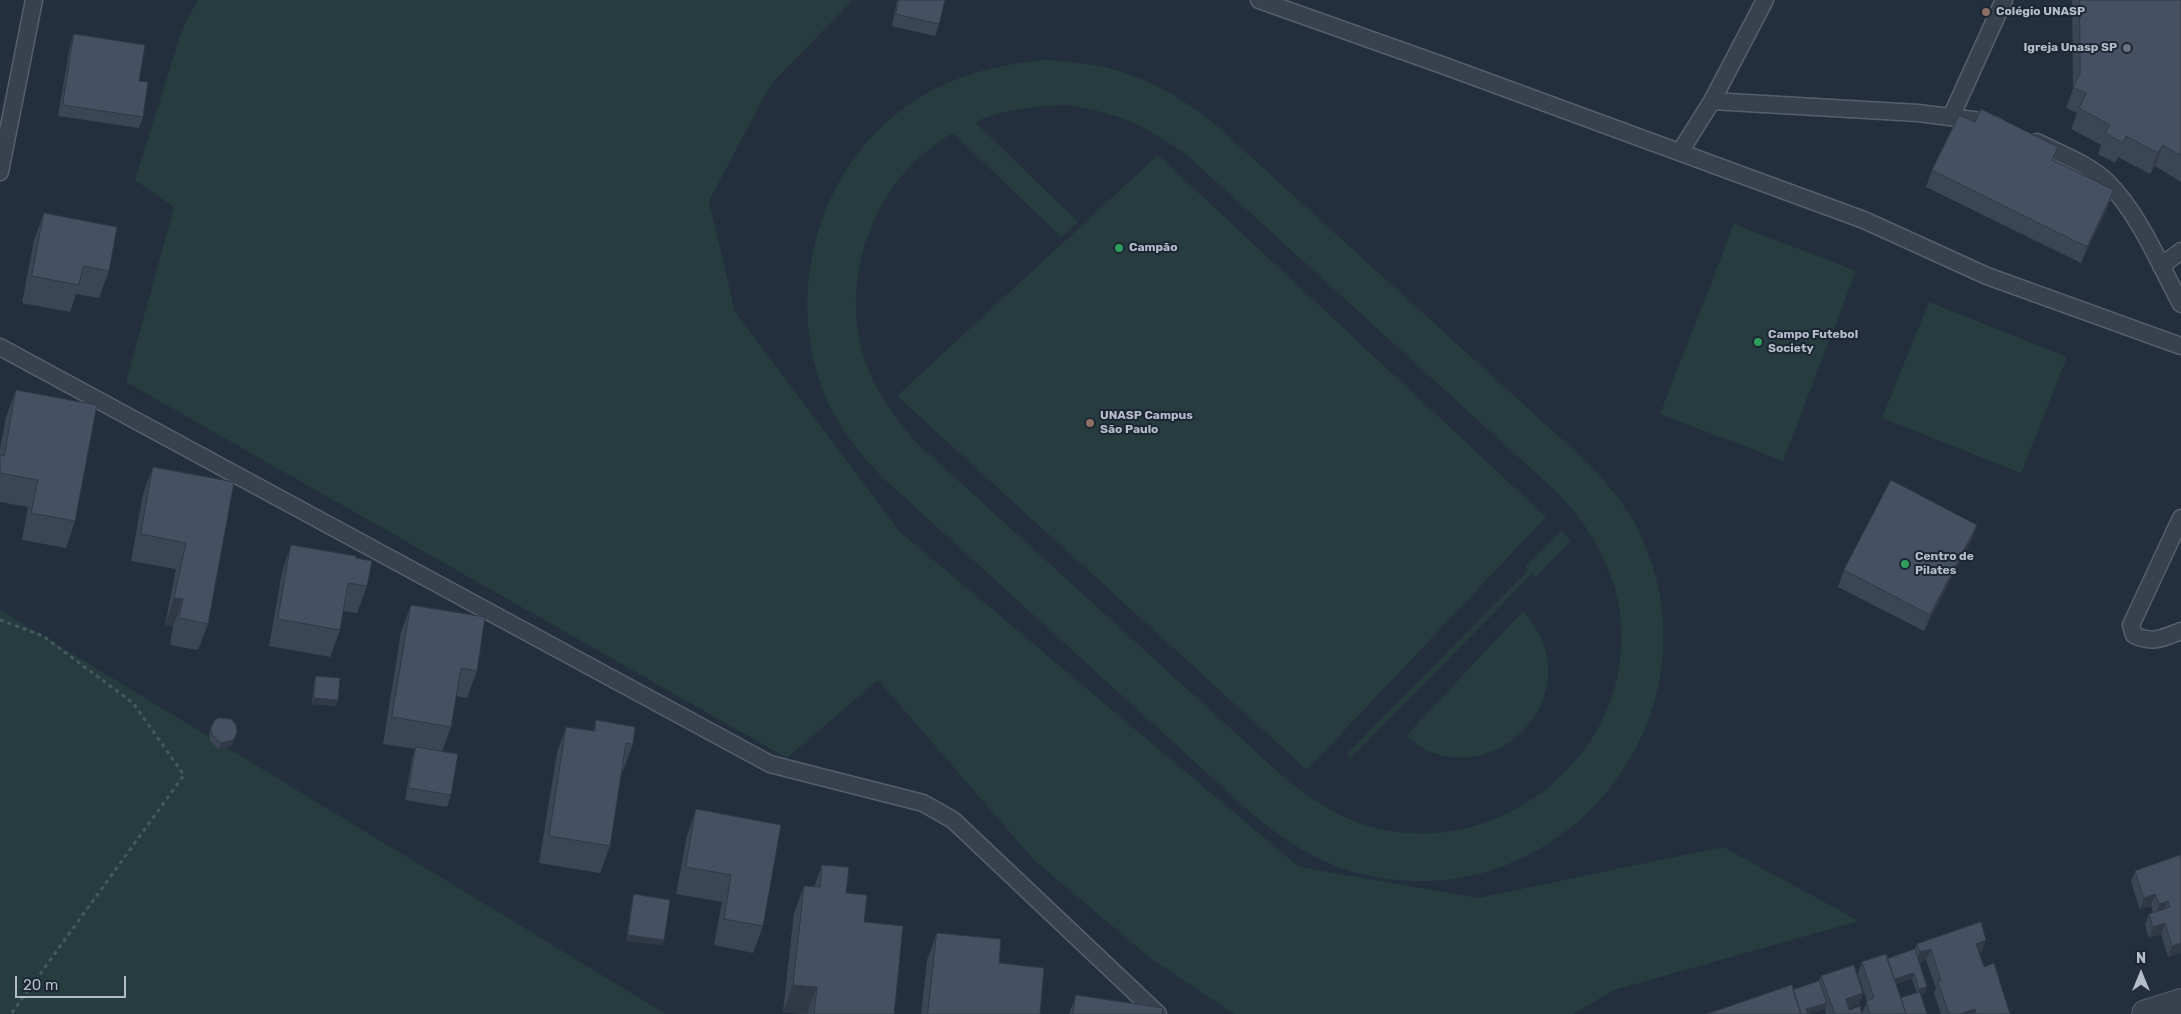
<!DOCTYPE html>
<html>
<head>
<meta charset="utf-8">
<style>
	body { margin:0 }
	#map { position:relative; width:2181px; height:1014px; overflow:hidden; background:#242f3e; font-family:Rubik,sans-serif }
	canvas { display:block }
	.north { position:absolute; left:2116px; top:949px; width:50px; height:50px; -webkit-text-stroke:4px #1d2633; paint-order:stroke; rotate:0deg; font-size:14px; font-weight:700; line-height:20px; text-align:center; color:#b4bcc9 }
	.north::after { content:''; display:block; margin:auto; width:18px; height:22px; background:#b4bcc9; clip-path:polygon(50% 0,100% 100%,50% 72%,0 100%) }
	.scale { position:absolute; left:15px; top:976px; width:111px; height:22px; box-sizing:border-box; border:2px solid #b4bcc9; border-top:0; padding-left:6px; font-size:15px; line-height:18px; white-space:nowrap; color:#b4bcc9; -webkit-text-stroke:4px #1d2633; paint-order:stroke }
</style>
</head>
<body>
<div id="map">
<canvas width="2181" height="1014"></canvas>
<div class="north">N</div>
<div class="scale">20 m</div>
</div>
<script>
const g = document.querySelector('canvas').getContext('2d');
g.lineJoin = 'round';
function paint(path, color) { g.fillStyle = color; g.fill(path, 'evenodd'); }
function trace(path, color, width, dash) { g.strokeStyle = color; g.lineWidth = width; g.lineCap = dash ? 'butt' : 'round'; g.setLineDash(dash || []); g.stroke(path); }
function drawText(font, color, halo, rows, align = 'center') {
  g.font = font + ' Rubik,sans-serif'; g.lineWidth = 4; g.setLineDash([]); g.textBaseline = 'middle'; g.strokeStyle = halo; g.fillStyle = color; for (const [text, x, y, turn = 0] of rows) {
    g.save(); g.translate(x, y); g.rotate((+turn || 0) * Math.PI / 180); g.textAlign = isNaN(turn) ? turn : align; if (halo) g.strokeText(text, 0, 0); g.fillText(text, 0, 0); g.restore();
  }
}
paint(new Path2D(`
	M198,0H853L771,84L709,201L735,312L899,531L1299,867L1478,898L1723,847L1859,921L1614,990L1573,1014H1234L1149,957L1034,860L878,680L787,758L126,382L174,207L135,180L183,27Z
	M1044,60C1120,64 1160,80 1218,127L1588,463C1605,482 1623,501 1635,524C1735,714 1556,931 1351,871C1313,860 1282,838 1252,814L882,477C865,459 848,440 836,418C773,303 818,148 935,89C970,71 1006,64 1044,60ZM1066,105C1119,113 1147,125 1190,158L1560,495C1591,530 1614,566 1620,614C1639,762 1479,878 1344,817C1323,807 1305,794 1287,780L918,444C894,418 875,391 864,357C838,273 877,176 953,133L1061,237L1078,222L975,122C1004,109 1034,106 1066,105Z
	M1158,155L1546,517L1307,770L897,396Z
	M1734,224L1856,271L1783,461L1660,414Z
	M1929,302L2067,357L2021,473L1882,418Z
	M1561,531L1571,541L1536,577L1532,574L1351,758L1347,754L1528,570L1525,566Z
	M0,610L43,636L666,1014H0Z
	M1523,611C1536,627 1547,645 1548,666C1551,728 1487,775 1428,751C1421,747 1413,741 1406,736Z`), '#263c3f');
const lane = new Path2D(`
	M1259,0L1442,65L1864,220L1987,276L2181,346
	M1712,101L1918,113L1981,121L1996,126
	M1951,117L2004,0
	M2037,142C2060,154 2089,164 2107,182C2138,212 2160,265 2181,304
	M1680,152L1712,101L1765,0
	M0,172L34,0
	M2161,266L2181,251
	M0,347L770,764L923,803L953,820L1158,1014
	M2181,518L2131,625L2134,635C2153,644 2163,638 2181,631`);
const street = new Path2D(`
	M2146,1014L2181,1003`);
trace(lane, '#565f6c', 19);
trace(street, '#565f6c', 30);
trace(new Path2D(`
	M0,620L43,636L133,703L184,775L11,1014`), '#44595c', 3, [4, 4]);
trace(lane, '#38414e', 16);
trace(street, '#38414e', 28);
paint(new Path2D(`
	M897,0H945L939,24L935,36L892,26Z
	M2072,0H2181V182L2155,166L2150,174L2118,157L2115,163L2098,154L2101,145L2071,129L2077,113L2066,108L2073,89Z
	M74,34L143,117L139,128L58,116L70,46Z
	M2053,160L2114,190L2108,207L2081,263L1926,187L1932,170Z
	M44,213L109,271L99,298L76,294L70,312L22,303L34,240Z
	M16,390L75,521L66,548L22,540L28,507L0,502V449L6,417Z
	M153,467L234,482L208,624L198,650L170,645L173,626L165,625L176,569L131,561L143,494Z
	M1977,525L1971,541L1924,631L1838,587L1844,570Z
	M291,545L356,558L367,586L357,613L343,611L340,630L330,657L269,646L282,572Z
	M411,605L477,671L467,698L456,696L451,727L442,752L451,795L447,807L405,800L412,759L415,749L383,744L401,632Z
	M316,676L336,706L312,704L314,682Z
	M596,720L633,744L623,771L622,770L610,846L600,873L539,863L557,753L566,727L593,731Z
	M211,727L237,733L235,739L231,746L219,749L210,741L209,733Z
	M696,809L763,926L753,953L714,945L722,902L676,894L687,836Z
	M2181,855V953L2168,957L2161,934L2149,938L2145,925L2149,914L2153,912L2151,906L2140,909L2131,882L2135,871Z
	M822,865L846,893L864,922L894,1014H805L783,1012L794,913L804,886L814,887Z
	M634,894L662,945L626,941L632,900Z
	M937,933L999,963L1040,1014H921L927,960Z
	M1917,944L1982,952L1979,953L1984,967L2010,1014H1941L1934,993L1936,988L1926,960L1919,963L1927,987L1925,993L1921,994L1927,1014H1826L1825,1009L1808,1014H1707L1793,990L1819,981L1821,976L1863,993L1859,1005L1849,1008V1010L1862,1013L1867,1001L1858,974L1862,962L1887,959L1915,949ZM1912,979L1917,993L1901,998L1896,984Z
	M1076,995L1162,1014H1069Z`), '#3b4654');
paint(new Path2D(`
	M2163,145L2155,166L2150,174L2158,153Z
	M2114,190L2108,207L2081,263L2087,247Z
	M1977,525L1971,541L1924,631L1930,615Z
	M174,598L183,599L173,626L165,625Z
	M314,698L338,700L336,706L312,704Z
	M237,733L235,739L231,746L219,749L221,743Z
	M2155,894L2151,906L2140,909L2144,898Z
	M2168,901L2164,912L2155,916L2159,904Z
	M2165,923L2161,934L2149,938L2153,927Z
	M628,935L664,940L662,945L626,941Z
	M1986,940L1982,952L1972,955L1976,944Z
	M2181,943V953L2168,957L2172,946Z
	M1931,949L1926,960L1916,964L1920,952Z
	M1914,973L1912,979L1888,987L1891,981Z
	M793,985L817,987L807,1014L783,1012Z
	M1927,987L1925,993L1917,995L1919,989Z
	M1863,993L1859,1005L1842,1010L1846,999Z
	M1827,1003L1825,1009L1808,1014H1805L1806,1009Z
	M1975,1009L1973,1014H1960Z`), '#303945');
const building = new Path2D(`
	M899,0H945L939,24L896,14Z
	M2080,0H2181V156L2163,145L2158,153L2126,136L2123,143L2105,133L2110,125L2079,108L2086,93L2073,87L2080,74Z
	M74,34L145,45L139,81L148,82L143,117L63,105Z
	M1981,109L2058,147L2052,160L2114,190L2087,247L1932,170L1959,115L1975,122Z
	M44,213L117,227L109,271L83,266L79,285L32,276Z
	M16,390L97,405L75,521L31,513L38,480L0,473V455L4,456Z
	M153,467L234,482L208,624L179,618L183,599L174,598L186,543L141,534Z
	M1891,480L1977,525L1930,615L1844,570Z
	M291,545L356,556V558L372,561L367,586L348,583L340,630L278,619Z
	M411,605L485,617L477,671L461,668L451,727L392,717Z
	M316,676L340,678L338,700L314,698Z
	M219,718L231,719L236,725L237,733L233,740L221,743L212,735L211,727L215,720Z
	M596,720L635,727L633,744L626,743L610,846L549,836L566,727L595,731Z
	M416,747L458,754L451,795L409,788Z
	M696,809L781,825L763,926L724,919L731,875L686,867Z
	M2181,855V943L2172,946L2165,923L2153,927L2149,914L2170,907L2168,901L2159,904L2155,894L2144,898L2135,871Z
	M822,865L849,867L846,893L867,895L864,922L903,926L894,1014H814L817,987L793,985L804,886L820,887Z
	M634,894L670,900L664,940L628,935Z
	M1981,922L1986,940L1976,944L1984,967L1994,963L2010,1014H1976L1975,1009L1960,1014H1949L1938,982L1941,981L1931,949L1920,952L1917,944Z
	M937,933L1001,939L999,963L1044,968L1040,1014H928Z
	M1915,949L1927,987L1919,989L1914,973L1894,979L1887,959Z
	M1886,954L1906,1014H1870L1866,1001L1874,998L1862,962Z
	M1854,965L1863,993L1846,999L1849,1010L1860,1006L1862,1014H1835L1821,976Z
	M1819,981L1827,1003L1806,1009L1808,1014H1801L1793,990Z
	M1792,985L1801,1014H1707Z
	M1920,992L1927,1014H1906L1901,998Z
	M1076,995L1163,1008L1162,1014H1073Z`);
paint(building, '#455162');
trace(building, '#303945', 1);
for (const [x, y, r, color] of [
	[1986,12,5,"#8d6e63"],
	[2127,48,5,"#6b7280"],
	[1119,248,5,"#2e9e5b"],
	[1758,342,5,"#2e9e5b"],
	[1090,423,5,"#8d6e63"],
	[1905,564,5,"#2e9e5b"]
]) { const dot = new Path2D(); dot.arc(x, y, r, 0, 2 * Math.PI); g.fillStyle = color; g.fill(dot); trace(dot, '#1d2633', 2); }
drawText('bold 12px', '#b4bcc9', '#1d2633', [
	["Colégio UNASP",1996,12],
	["Igreja Unasp SP",2117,48,"right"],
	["Campão",1129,248],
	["Campo Futebol",1768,335],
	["Society",1768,349],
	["UNASP Campus",1100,416],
	["São Paulo",1100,430],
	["Centro de",1915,557],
	["Pilates",1915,571]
], 'left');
</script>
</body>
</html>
